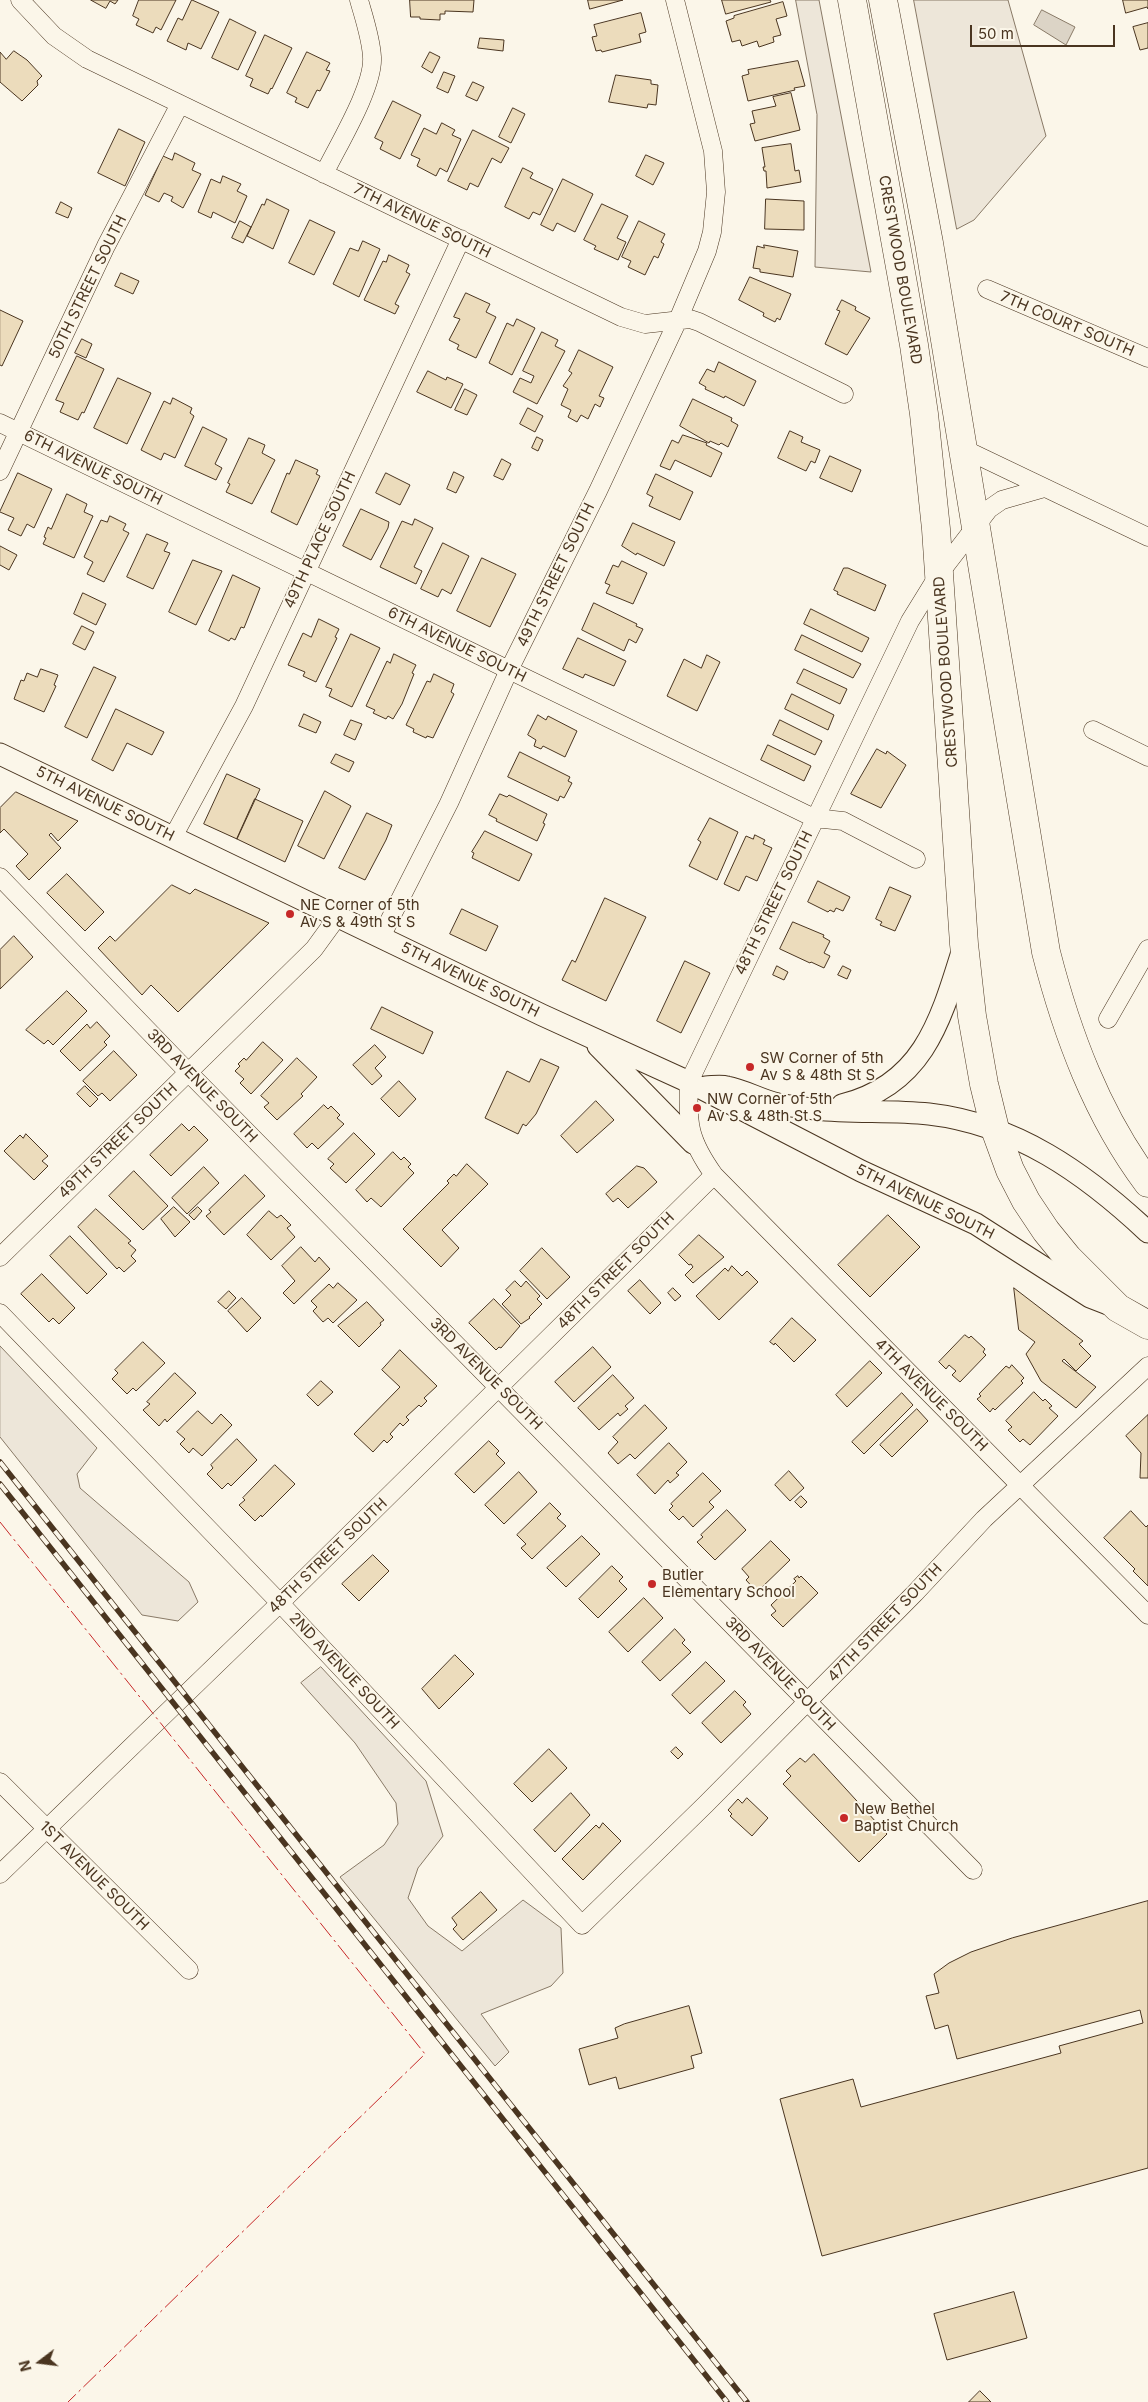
<!DOCTYPE html>
<html>
<head>
<meta charset="utf-8">
<style>
	body { margin:0 }
	#map { position:relative; width:1148px; height:2402px; overflow:hidden; background:#fbf6e9; font-family:Inter,sans-serif }
	canvas { display:block }
	.north { position:absolute; left:15px; top:2337px; width:50px; height:50px; -webkit-text-stroke:4px #fbf6e9; paint-order:stroke; rotate:255deg; font-size:14px; font-weight:700; line-height:20px; text-align:center; color:#4a3520 }
	.north::after { content:''; display:block; margin:auto; width:18px; height:22px; background:#4a3520; clip-path:polygon(50% 0,100% 100%,50% 72%,0 100%) }
	.scale { position:absolute; left:970px; top:25px; width:145px; height:22px; box-sizing:border-box; border:2px solid #4a3520; border-top:0; padding-left:6px; font-size:15px; line-height:18px; white-space:nowrap; color:#4a3520; -webkit-text-stroke:4px #fbf6e9; paint-order:stroke }
</style>
</head>
<body>
<div id="map">
<canvas width="1148" height="2402"></canvas>
<div class="north">N</div>
<div class="scale">50 m</div>
</div>
<script>
const g = document.querySelector('canvas').getContext('2d');
g.lineJoin = 'round';
function paint(path, color) { g.fillStyle = color; g.fill(path, 'evenodd'); }
function trace(path, color, width, dash) { g.strokeStyle = color; g.lineWidth = width; g.lineCap = dash ? 'butt' : 'round'; g.setLineDash(dash || []); g.stroke(path); }
function drawText(font, color, halo, rows, align = 'center') {
  g.font = font + ' Inter,sans-serif'; g.lineWidth = 4; g.setLineDash([]); g.textBaseline = 'middle'; g.strokeStyle = halo; g.fillStyle = color; for (const [text, x, y, turn = 0] of rows) {
    g.save(); g.translate(x, y); g.rotate((+turn || 0) * Math.PI / 180); g.textAlign = isNaN(turn) ? turn : align; if (halo) g.strokeText(text, 0, 0); g.fillText(text, 0, 0); g.restore();
  }
}
const green = new Path2D(`
	M796,0H819L871,272L815,267L817,115Z
	M914,0H1008L1046,136L974,220L957,229Z
	M0,1346L97,1448L77,1474L80,1488L189,1582L198,1602L178,1621L142,1615L0,1437Z
	M321,1667L426,1781L443,1836L418,1868L408,1898L428,1926L462,1951L523,1900L561,1928L563,1973L551,1986L481,2014L509,2052L495,2066L340,1877L384,1845L398,1824L396,1803L355,1743L301,1683Z`);
paint(green, '#ede6d9');
trace(green, '#887966', 1);
const water = new Path2D(`
	M1042,10L1075,27L1066,45L1034,25Z`);
paint(water, '#dcd4c6');
trace(water, '#887966', 1);
const building = new Path2D(`
	M91,0H118L115,4L110,1L106,8Z
	M139,0H176L161,30L156,27L153,33L136,25L139,19L133,16Z
	M192,0L219,12L201,49L188,43L186,50L167,41L178,18L182,20Z
	M410,0H474L473,12L445,11V14H440V20L420,19V17H411Z
	M588,0H623L590,9Z
	M722,0H770L771,2L726,14Z
	M1123,0H1148V9L1147,7L1126,13Z
	M783,2L787,16L776,19L781,35L773,37L774,42L759,47L757,41L742,46L740,40L732,42L726,21L734,18V16Z
	M641,13L646,32L639,34L641,42L602,52L601,50L596,51L592,37L597,36L594,25Z
	M230,19L256,32L238,70L212,58Z
	M1148,23V48L1140,50L1133,27Z
	M265,35L292,48L272,89L271,88L268,94L250,86L253,79L246,76Z
	M480,38L504,40L503,51L478,48Z
	M14,51L27,60L42,76L37,81L38,85L22,101L0,82V52L6,59Z
	M307,52L330,63L326,70L330,71L320,91L317,90L308,108L295,102L297,98L287,93Z
	M430,52L440,57L432,73L422,67Z
	M798,61L805,86L794,88L795,90L748,101L742,76L749,74L748,70Z
	M444,72L455,76L448,93L437,88Z
	M616,75L651,80V84L658,85L656,105L648,104L647,108L609,102Z
	M473,82L484,87L477,101L466,96Z
	M791,93L800,130L755,141L750,124L755,123L752,111L776,106L773,97Z
	M393,101L421,115L400,159L380,149L383,142L375,138Z
	M513,108L525,114L511,143L499,137Z
	M442,123L455,130L452,135L461,139L447,172L440,168L436,176L417,166L420,159L411,155L424,128L436,134Z
	M119,129L145,142L125,186L98,173Z
	M473,130L509,148L501,163L492,158L478,187L470,183L467,190L448,181Z
	M791,144L795,171L799,170L801,182L767,188L766,171H764L763,167H765L762,148Z
	M175,153L195,163L192,170L201,174L183,208L171,201L173,197L164,193L159,202L145,195L163,156L172,160Z
	M646,155L664,163L653,185L636,176Z
	M523,168L533,173L530,178L553,189L540,215L533,212L529,219L505,207Z
	M223,176L241,184L237,191L247,196L235,223L213,212L211,218L198,212L211,179L220,183Z
	M563,179L593,194L575,232L557,223L553,231L541,225Z
	M267,199L289,210L273,249L247,236L262,204L264,205Z
	M766,199L804,201V230L765,229Z
	M61,202L72,208L68,218L56,213Z
	M602,204L628,216L617,238L626,242L618,260L594,249L596,246L584,240Z
	M310,220L335,232L314,275L289,263Z
	M240,221L251,227L243,243L232,238Z
	M639,221L665,234L661,242L664,244L658,258L654,256L645,275L628,267L631,261L622,257Z
	M363,241L380,249L359,297L333,284L350,248L358,251Z
	M764,245L798,251L793,277L760,272V269L753,268L757,246L764,248Z
	M389,255L409,265L406,272L410,274L395,304L399,306L395,314L364,300L383,261L386,262Z
	M121,273L139,281L133,294L115,286Z
	M750,277L791,294L780,320L777,318L775,322L763,316L764,313L739,300Z
	M466,293L490,304L486,312L496,317L476,358L457,349L459,345L449,340L460,319L454,317Z
	M842,300L856,307L855,310L870,318L847,355L825,344L840,311L837,310Z
	M0,310L23,321L2,366L0,365Z
	M517,319L535,328L512,375L489,363L507,323L513,326Z
	M542,332L558,340L555,346L565,351L537,404L513,392L520,378L531,383L534,376L523,371Z
	M82,339L92,344L86,358L75,353Z
	M579,350L613,367L599,396L604,398L600,407L595,404L588,419L581,415L577,422L568,417L571,410L561,405L568,389L563,386L572,373L569,371Z
	M77,356L104,369L84,413L82,412L78,420L60,412L64,403L56,400Z
	M719,362L756,381L744,406L725,396L724,398L705,389L706,387L699,383L707,369L714,372Z
	M428,371L446,380L447,377L463,384L451,408L417,392Z
	M118,378L151,393L127,444L94,428Z
	M465,389L477,395L467,415L455,410Z
	M173,398L192,408L190,413L194,416L175,458L164,453L161,460L141,450L164,401L170,404Z
	M693,399L732,418L731,421L738,425L728,447L721,443L719,445L710,441L709,443L680,426Z
	M528,408L543,416L535,432L520,424Z
	M203,427L227,439L215,464L222,468L216,480L185,466Z
	M790,431L803,437L801,442L820,450L815,463L811,461L806,471L778,458Z
	M683,435L707,443L706,445L722,453L711,477L675,460L670,470L660,466L672,440L678,443Z
	M537,437L543,440L538,451L532,448Z
	M249,438L265,445L262,453L275,460L252,504L226,492L230,484L228,483Z
	M830,456L861,470L852,492L820,478Z
	M502,459L511,464L503,480L494,476Z
	M296,460L318,470L316,474L320,476L297,525L271,512L287,473L289,474Z
	M454,472L464,477L456,493L447,489Z
	M18,473L52,489L34,528L27,524L21,536L8,530L14,518L0,512Z
	M386,473L410,485L400,505L376,493Z
	M656,474L693,492L680,520L649,506L653,497L647,494Z
	M67,494L87,504L84,512L93,516L74,558L43,544L46,538L44,537L48,527L51,529Z
	M361,509L389,522L388,528L371,560L343,546Z
	M110,516L126,524L123,530L129,533L104,582L87,574L93,562L84,557L101,520L107,522Z
	M415,519L433,528L414,567L422,571L416,584L380,567L402,521L412,525Z
	M633,523L675,542L664,566L637,553L636,555L622,546Z
	M147,534L168,543L164,551L170,553L153,589L127,577Z
	M443,543L469,556L451,594L442,589L438,597L421,589Z
	M0,546L17,555L9,570L0,565Z
	M482,558L516,574L490,627L457,611Z
	M193,560L222,571L196,625L169,612Z
	M622,561L647,573L633,604L606,593L610,585L605,583L613,565L618,567Z
	M844,568H848L886,585L875,611L837,594L838,592L834,590Z
	M233,575L260,588L244,628L241,627L235,640L231,638L229,641L209,631Z
	M83,593L106,604L96,625L74,614Z
	M594,603L637,624L636,626L643,629L636,643L629,639L624,651L582,630Z
	M811,609L869,638L862,652L804,624Z
	M319,619L339,629L335,637L337,638L316,682L303,676L305,672L288,665L303,633L311,637Z
	M82,626L94,632L85,650L73,644Z
	M351,634L380,648L352,707L329,696L332,689L326,687Z
	M802,635L861,664L853,678L795,650Z
	M578,638L626,661L614,686L585,674L583,678L563,669Z
	M394,654L416,665L412,673L414,674L402,704L393,719L388,716L386,719L373,713L375,710L366,706L387,661L390,663Z
	M707,655L720,662L697,711L667,696L684,659L701,668Z
	M94,667L116,677L87,738L65,727Z
	M41,669L58,675L54,685L56,686L44,712L14,699L21,680L24,681L27,673L37,677Z
	M804,669L847,689L840,704L797,683Z
	M434,674L454,684L451,692L454,694L433,738L427,736L426,738L413,732L414,729L406,725L427,681L430,682Z
	M792,694L834,715L828,730L785,709Z
	M116,709L164,732L152,755L127,743L113,771L92,760Z
	M304,714L321,722L316,733L299,726Z
	M538,715L546,720L548,716L577,731L565,757L543,746L541,749L534,746L536,740L528,735Z
	M351,720L362,724L355,740L344,735Z
	M780,720L822,741L815,755L773,735Z
	M768,745L811,766L804,781L761,760Z
	M877,749L886,754L887,751L906,765L881,808L851,794Z
	M520,752L570,777L568,781L572,783L564,798L560,796L558,801L508,777Z
	M336,754L354,762L349,772L331,763Z
	M227,774L260,789L237,839L204,824Z
	M325,791L351,806L324,859L298,846Z
	M16,792L78,821L58,841L51,833L49,835L61,848L29,880L16,866L28,854L4,829L0,833V808Z
	M500,794L507,797L509,795L547,814L543,823L545,824L537,841L496,821L497,819L489,815Z
	M255,799L303,821L285,862L237,839Z
	M367,813L392,825L386,840L365,880L339,868Z
	M710,818L738,832L717,880L689,866L701,842L698,840Z
	M485,831L532,854L519,881L472,858L474,853L472,852Z
	M755,835L765,840L763,844L772,848L757,881L746,876L739,891L724,884L746,836L753,839Z
	M67,874L104,912L85,931L47,893Z
	M818,881L850,897L843,911L836,908L834,912L830,910L828,912L808,902Z
	M172,885L190,894L195,889L269,923L178,1012L151,985L142,995L98,948L110,936L115,941Z
	M890,887L911,896L895,931L880,925L882,922L876,919Z
	M605,898L646,917L606,1001L562,980L572,960L575,962Z
	M462,909L498,926L486,951L450,934Z
	M793,922L824,935L823,937L830,941L824,953L830,956L824,968L811,962L810,963L780,949Z
	M14,936L33,957L0,989V950Z
	M685,961L710,973L681,1033L657,1021Z
	M777,966L788,972L784,980L773,975Z
	M843,966L851,970L847,979L838,975Z
	M67,991L87,1011L53,1045L48,1040L44,1044L26,1030Z
	M382,1007L433,1032L423,1054L371,1029Z
	M97,1022L110,1036L104,1042L107,1045L80,1071L60,1051L87,1024L90,1028Z
	M263,1042L283,1060L251,1094L240,1083L244,1079L235,1071L240,1066L238,1064L244,1058L246,1060Z
	M375,1045L386,1057L375,1068L382,1076L372,1085L353,1065Z
	M114,1051L137,1075L110,1101L102,1093L98,1096L83,1081Z
	M297,1058L317,1077L301,1094L303,1096L277,1120L264,1107L269,1103L261,1096Z
	M541,1059L559,1067L536,1114L526,1126L523,1124L518,1134L485,1118L507,1071L529,1082Z
	M399,1081L416,1099L399,1117L381,1099Z
	M85,1086L98,1099L90,1107L77,1094Z
	M596,1101L614,1120L577,1153L561,1136Z
	M324,1105L328,1109L331,1106L340,1115L337,1118L344,1124L318,1149L312,1143L307,1148L294,1134Z
	M182,1124L189,1131L194,1126L208,1140L171,1176L150,1155Z
	M354,1133L375,1154L346,1183L330,1168L334,1164L328,1159Z
	M26,1134L48,1156L42,1161L48,1166L34,1180L4,1151L20,1135L23,1138Z
	M393,1152L401,1160L404,1157L411,1164L408,1167L414,1173L381,1207L371,1198L367,1202L356,1190Z
	M467,1164L488,1184L442,1230L459,1248L441,1267L403,1229L449,1183L447,1181L454,1174L456,1176Z
	M637,1166L644,1168L657,1182L628,1208L618,1198L613,1202L606,1194Z
	M204,1167L219,1183L187,1214L172,1198Z
	M134,1171L168,1206L143,1230L109,1196Z
	M245,1175L265,1196L224,1235L206,1216L211,1212L209,1210Z
	M174,1207L190,1222L175,1237L161,1219Z
	M198,1207L202,1211L194,1220L189,1215Z
	M96,1209L131,1241L128,1243L136,1250L131,1256L136,1261L124,1272L119,1267L117,1269L78,1227Z
	M269,1211L277,1218L281,1215L291,1225L287,1228L295,1237L271,1260L247,1235Z
	M888,1215L920,1247L870,1297L838,1265Z
	M699,1235L724,1257L693,1283L685,1275L693,1267L691,1264L689,1265L679,1255Z
	M70,1236L107,1274L87,1294L50,1256Z
	M301,1247L315,1262L319,1257L330,1269L294,1304L283,1293L295,1281L282,1266Z
	M542,1248L570,1277L547,1299L520,1271Z
	M732,1266L742,1276L747,1271L758,1282L719,1320L696,1296L725,1268L728,1271Z
	M42,1274L75,1308L59,1324L53,1318L49,1322L21,1294Z
	M640,1280L661,1303L650,1314L628,1291Z
	M515,1281L521,1287L526,1281L540,1296L537,1299L542,1304L529,1317L530,1318L521,1324L502,1304L511,1295L506,1290Z
	M338,1283L357,1300L333,1323L328,1318L323,1322L313,1311L317,1307L311,1301L329,1284L333,1288Z
	M673,1288L681,1296L675,1301L668,1293Z
	M1014,1288L1083,1341L1079,1344L1091,1356L1076,1371L1064,1359L1062,1361L1096,1387L1076,1408L1041,1381L1026,1354L1035,1342L1019,1330Z
	M229,1291L236,1298L226,1309L218,1302Z
	M242,1298L261,1318L247,1332L228,1311Z
	M494,1299L520,1326L501,1348L499,1347L496,1350L469,1323Z
	M367,1302L384,1320L380,1323L381,1325L359,1347L338,1326Z
	M792,1318L816,1340L794,1362L775,1343L774,1345L770,1342Z
	M965,1335L969,1338L971,1336L985,1349L983,1352L986,1355L960,1382L952,1375L956,1371L949,1365L946,1369L939,1362Z
	M143,1342L165,1363L136,1391L133,1388L127,1394L112,1379L118,1373L115,1370Z
	M593,1347L611,1367L574,1402L555,1382Z
	M400,1350L437,1386L424,1398L427,1401L421,1407L419,1405L406,1417L409,1420L403,1426L400,1423L390,1434L393,1437L387,1443L384,1440L373,1452L354,1434L400,1387L382,1370Z
	M870,1361L882,1373L847,1407L836,1395Z
	M1012,1365L1024,1378L1021,1381L1023,1383L995,1410L993,1408L990,1412L977,1399L981,1396L979,1394L1006,1366L1009,1368Z
	M175,1373L196,1393L167,1422L165,1419L159,1426L143,1410L150,1404L147,1402Z
	M613,1375L634,1398L625,1406L628,1409L620,1416L618,1413L599,1430L578,1408Z
	M321,1381L333,1392L318,1406L307,1395Z
	M1034,1392L1043,1401L1045,1399L1052,1406L1049,1408L1058,1416L1030,1445L1023,1439L1020,1442L1008,1430L1012,1427L1006,1421Z
	M902,1393L913,1405L864,1454L852,1442Z
	M645,1405L667,1428L635,1459L630,1454L618,1464L608,1453L618,1442L613,1437Z
	M917,1409L928,1421L892,1457L880,1445Z
	M198,1411L212,1424L221,1414L232,1425L202,1456L193,1448L189,1453L180,1444L185,1439L177,1432Z
	M1148,1415V1478H1140L1141,1453L1126,1436Z
	M237,1439L257,1460L231,1486L228,1483L222,1489L207,1474L213,1468L211,1465Z
	M489,1441L499,1451L496,1454L505,1463L474,1493L455,1474Z
	M669,1443L687,1462L676,1473L679,1475L670,1483L668,1480L655,1494L637,1475Z
	M275,1465L295,1484L262,1517L261,1515L255,1521L239,1505L245,1500L243,1498Z
	M789,1471L804,1488L790,1501L775,1485Z
	M519,1472L537,1492L504,1524L485,1505Z
	M703,1473L721,1491L709,1502L714,1507L693,1527L683,1516L679,1520L669,1510L673,1506L671,1504Z
	M801,1496L807,1502L801,1508L795,1502Z
	M550,1503L561,1514L557,1518L566,1526L532,1559L521,1548L526,1544L517,1535Z
	M727,1510L746,1530L715,1560L697,1542L703,1537L701,1535Z
	M1131,1511L1146,1527L1148,1525V1586L1133,1571L1135,1569L1104,1538Z
	M582,1536L600,1554L566,1587L547,1568Z
	M771,1541L790,1560L757,1592L746,1580L749,1577L742,1569Z
	M373,1555L389,1571L359,1601L342,1584Z
	M612,1566L623,1577L619,1581L627,1589L598,1618L579,1599Z
	M798,1576L799,1578L801,1576L818,1593L783,1627L771,1615L776,1611L771,1605L796,1581L794,1579Z
	M644,1598L663,1618L628,1652L609,1632Z
	M675,1629L685,1640L682,1643L691,1652L660,1681L642,1662Z
	M455,1655L474,1674L439,1709L422,1689Z
	M706,1662L725,1681L690,1714L672,1695Z
	M735,1691L746,1702L743,1705L751,1714L721,1743L702,1723Z
	M676,1747L683,1754L678,1759L671,1752Z
	M549,1749L567,1768L532,1802L514,1784Z
	M814,1754L887,1834L859,1862L783,1784L791,1776L786,1771L800,1758L805,1762Z
	M571,1793L590,1815L555,1852L534,1830Z
	M747,1798L768,1818L752,1836L730,1816L732,1814L728,1810L738,1799L742,1803Z
	M603,1823L621,1841L583,1880L562,1859L596,1825L599,1828Z
	M481,1892L497,1910L463,1940L453,1929L457,1925L452,1918Z
	M1148,1901V2168L822,2256L780,2099L853,2079L861,2107L1061,2053L1059,2046L1143,2023L1140,2010L957,2059L948,2025L935,2029L926,1996L939,1993L934,1974L949,1963L971,1952L1012,1938Z
	M689,2006L702,2053L691,2056L694,2068L619,2089L616,2077L589,2085L579,2049L618,2038L615,2028L624,2024Z
	M1014,2292L1027,2338L947,2360L934,2314Z
	M980,2391L991,2402H969Z`);
paint(building, '#ecdcbc');
trace(building, '#4a3520', 1);
const minor = new Path2D(`
	M20,0L54,36L87,59L621,317L645,324L690,319L699,322L844,394
	M324,174C338,145 374,87 372,57C371,38 364,18 359,0
	M987,289L1148,358
	M0,423L814,818L843,821L916,859
	M964,449L1148,537
	M0,471L106,246L180,104
	M1044,488L1002,500L989,509L939,574L910,621L689,1082C687,1124 689,1140 714,1175L1148,1615
	M1093,730L1148,757
	M173,837L244,706L461,239
	M0,877L188,1072L973,1870
	M381,937L449,803L509,670L598,491L678,320L707,251L712,232L716,192L713,151L675,0
	M1108,1019L1148,949
	M0,1257L314,949L338,916
	M0,1313L280,1603L582,1925L706,1804L915,1593L984,1519L1148,1366
	M0,1782L189,1970
	M0,1874L280,1603L714,1175`);
const tertiary = new Path2D(`
	M0,754L542,1015L689,1082L861,1171L976,1224L1090,1297L1108,1304
	M598,1046L693,1143
	M705,1087C712,1087 720,1085 727,1087C744,1090 760,1100 778,1104C790,1106 803,1108 815,1109C853,1113 891,1110 929,1114C1016,1124 1085,1173 1148,1232
	M842,1105C922,1085 940,1023 962,952`);
const primary = new Path2D(`
	M852,0L914,345L924,414L936,529L964,944L972,1016L984,1084L995,1129L1010,1170L1026,1201L1046,1231L1068,1258L1118,1308L1148,1325
	M883,0L929,243L1046,952C1067,1034 1097,1115 1148,1183`);
trace(minor, '#4a3520', 19);
trace(tertiary, '#4a3520', 23);
trace(primary, '#4a3520', 29);
trace(minor, '#fbf6e9', 18);
trace(tertiary, '#fbf6e9', 21);
trace(primary, '#fbf6e9', 28);
const rail = new Path2D(`
	M0,1462L747,2402
	M0,1484L727,2402`);
trace(rail, '#4a3520', 5.5);
trace(rail, '#fbf6e9', 4, [11]);
trace(new Path2D(`
	M0,1522L425,2054L68,2402`), '#c62828', 1, [18, 4, 2.5, 4]);
for (const [x, y, r, color] of [
	[290,914,5,"#c62828"],
	[750,1067,5,"#c62828"],
	[697,1108,5,"#c62828"],
	[652,1584,5,"#c62828"],
	[844,1818,5,"#c62828"]
]) { const dot = new Path2D(); dot.arc(x, y, r, 0, 2 * Math.PI); g.fillStyle = color; g.fill(dot); trace(dot, '#fbf6e9', 2); }
drawText('15px', '#4a3520', '#fbf6e9', [
	["7TH AVENUE SOUTH",422,221,26],
	["CRESTWOOD BOULEVARD",900,270,80],
	["50TH STREET SOUTH",88,287,-64],
	["7TH COURT SOUTH",1067,324,23],
	["6TH AVENUE SOUTH",93,468,26],
	["49TH PLACE SOUTH",320,540,-65],
	["49TH STREET SOUTH",556,575,-64],
	["6TH AVENUE SOUTH",457,645,26],
	["CRESTWOOD BOULEVARD",946,672,-94],
	["5TH AVENUE SOUTH",105,804,26],
	["48TH STREET SOUTH",774,903,-64],
	["5TH AVENUE SOUTH",470,980,26],
	["3RD AVENUE SOUTH",202,1086,46],
	["49TH STREET SOUTH",118,1141,-44],
	["5TH AVENUE SOUTH",925,1202,26],
	["48TH STREET SOUTH",616,1271,-45],
	["3RD AVENUE SOUTH",486,1374,45],
	["4TH AVENUE SOUTH",931,1395,45],
	["48TH STREET SOUTH",328,1556,-44],
	["47TH STREET SOUTH",885,1623,-46],
	["2ND AVENUE SOUTH",344,1671,47],
	["3RD AVENUE SOUTH",780,1674,46],
	["1ST AVENUE SOUTH",94,1876,45]
]);
drawText('15px', '#4a3520', '#fbf6e9', [
	["NE Corner of 5th",300,905],
	["Av S & 49th St S",300,922],
	["SW Corner of 5th",760,1058],
	["Av S & 48th St S",760,1075],
	["NW Corner of 5th",707,1099],
	["Av S & 48th St S",707,1116],
	["Butler",662,1575],
	["Elementary School",662,1592],
	["New Bethel",854,1809],
	["Baptist Church",854,1826]
], 'left');
</script>
</body>
</html>
